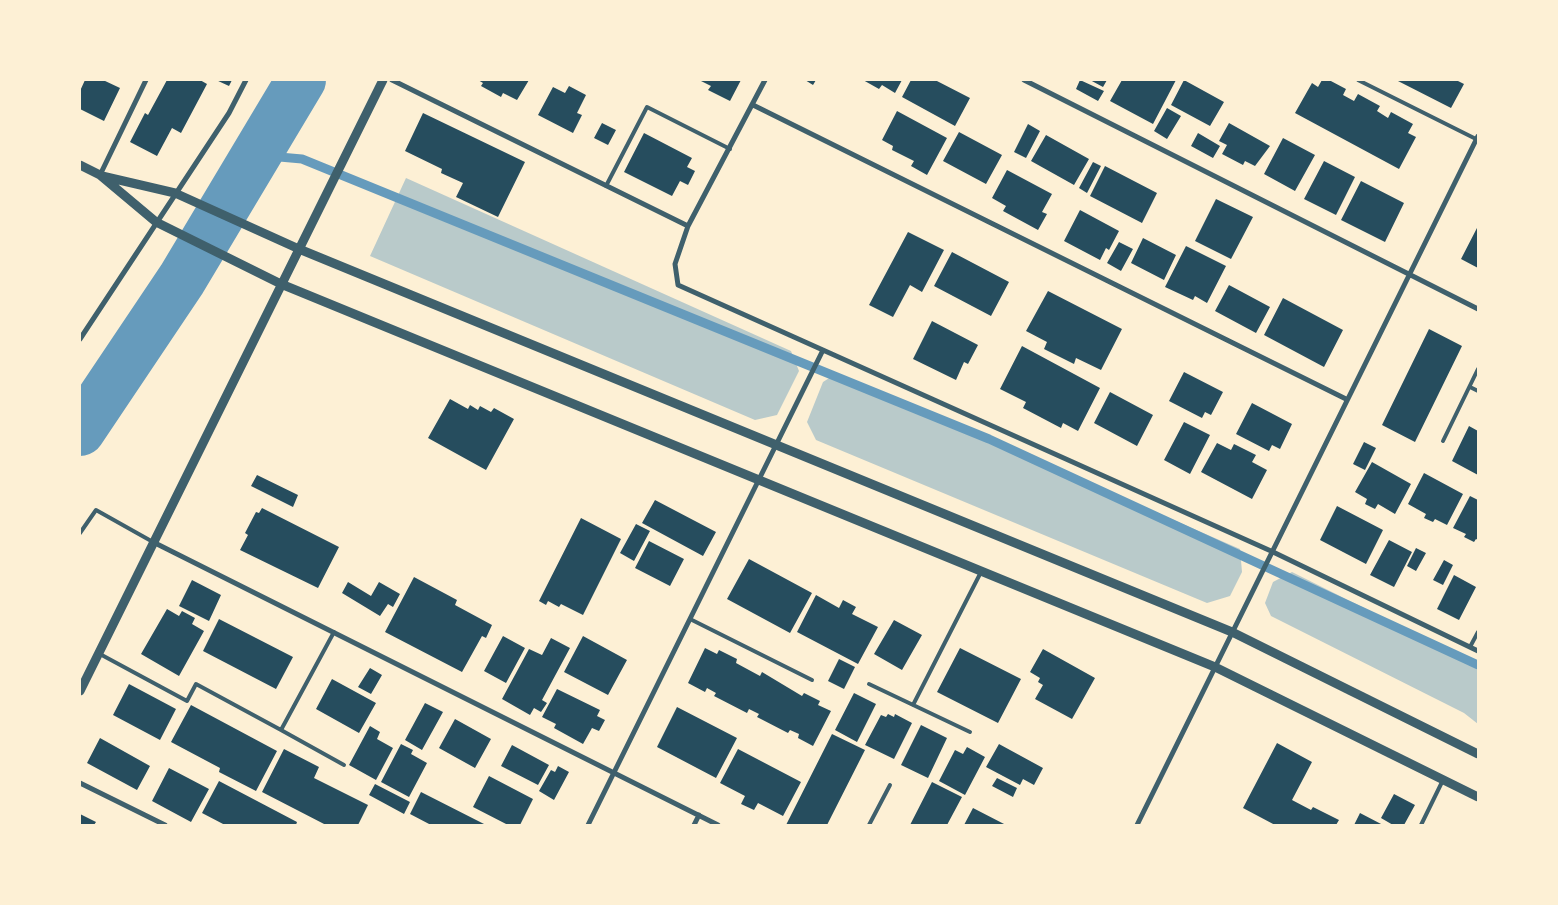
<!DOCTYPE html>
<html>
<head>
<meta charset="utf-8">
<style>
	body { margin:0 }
	#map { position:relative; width:1558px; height:905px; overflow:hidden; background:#fdf0d5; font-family:"Alegreya Sans",sans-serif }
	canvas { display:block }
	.frame { position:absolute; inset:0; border:81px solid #fdf0d5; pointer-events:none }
</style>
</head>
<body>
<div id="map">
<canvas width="1558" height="905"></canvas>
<div class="frame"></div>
</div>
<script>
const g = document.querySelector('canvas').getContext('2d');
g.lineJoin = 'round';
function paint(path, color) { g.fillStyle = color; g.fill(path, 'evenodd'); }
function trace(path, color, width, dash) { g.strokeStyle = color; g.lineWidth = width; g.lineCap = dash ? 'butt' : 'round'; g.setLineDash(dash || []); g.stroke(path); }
paint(new Path2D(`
	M406,178L791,351L799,371L777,415L755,420L370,256Z
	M837,373L1240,549L1242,572L1230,596L1207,603L816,440L807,422L823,382Z
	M1292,572L1478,665V724L1464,713L1271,616L1265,603L1273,582Z`), '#b9caca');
trace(new Path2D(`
	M257,155L302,159L989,439L1478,665`), '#669bbc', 9);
trace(new Path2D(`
	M80,431L182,279L301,80`), '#669bbc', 50);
paint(new Path2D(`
	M85,80H103L120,88L104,121L80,109V91Z
	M167,80H200L207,84L181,133L172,128L157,156L130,142L145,113L148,115Z
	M216,80H232L229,86Z
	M478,80H529L517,100L503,93L501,97L481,86L483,83Z
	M699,80H741L730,101L708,90L711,86Z
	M805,80H816L813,85Z
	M863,80H902L895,93L882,85L879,89Z
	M911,80H935L970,98L955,126L902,97Z
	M1080,80L1104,91L1098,101L1076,89Z
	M1090,80H1107L1103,87Z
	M1122,80H1176L1153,124L1110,101Z
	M1184,80L1224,102L1210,126L1171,105Z
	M1322,80H1329L1346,89L1343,95L1354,101L1358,94L1380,106L1377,111L1388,118L1391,112L1413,124L1408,133L1416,137L1399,169L1295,113L1312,83L1318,87Z
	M1396,80H1456L1464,84L1451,108Z
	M569,86L586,95L577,113L582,115L573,133L538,115L553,87L565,93Z
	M1167,108L1181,116L1167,139L1154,131Z
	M897,111L947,138L927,175L911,166L914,161L892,150L893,146L882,140Z
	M423,113L525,162L498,217L456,197L463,183L441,173L442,169L405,151Z
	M602,123L616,130L608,145L594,138Z
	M1229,123L1270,146L1255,166L1245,161L1243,165L1222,154L1227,145L1219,141Z
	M1028,124L1040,131L1026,158L1014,152Z
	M959,132L1002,155L986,184L943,161Z
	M644,133L692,158L687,167L695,171L688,185L680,181L672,196L624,172Z
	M1198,133L1220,146L1213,158L1191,146Z
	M1046,135L1089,159L1074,185L1031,161Z
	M1283,138L1315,155L1295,191L1264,174Z
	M1324,161L1355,177L1336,215L1304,199Z
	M1093,162L1101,166L1087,193L1079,188Z
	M1105,166L1157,193L1142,223L1090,196Z
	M1007,170L1052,194L1042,212L1047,214L1038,230L1003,211L1006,206L992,198Z
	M1361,181L1404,203L1385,242L1341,220Z
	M1216,199L1253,217L1231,259L1195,241Z
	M1080,210L1119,231L1109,250L1106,248L1100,260L1064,241Z
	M1478,226V268L1461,259Z
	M908,232L944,250L922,292L910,285L893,317L869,305Z
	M1143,238L1176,255L1164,280L1131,263Z
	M1119,242L1133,249L1121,271L1107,263Z
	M1186,246L1226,266L1207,303L1195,296L1193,300L1165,287Z
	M952,252L1009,282L991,316L934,286Z
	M1229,285L1270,307L1256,333L1215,311Z
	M1048,291L1122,329L1101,370L1076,358L1074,364L1044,349L1047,342L1026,331Z
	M1283,298L1343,330L1324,367L1264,335Z
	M932,321L978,345L968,364L964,362L956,380L913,359Z
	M1429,329L1462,346L1415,442L1382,425Z
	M1022,346L1100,388L1078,431L1063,423L1061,428L1023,408L1026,402L1000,389Z
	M1184,372L1223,392L1211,415L1205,412L1202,418L1169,401Z
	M1110,392L1153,415L1137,446L1094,423Z
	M450,399L468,409L470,405L478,410L480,406L491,412L494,408L514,419L486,470L428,438Z
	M1252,403L1292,424L1280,449L1272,445L1269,451L1236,434Z
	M1184,422L1210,435L1190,474L1164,460Z
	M1469,426L1478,431V475L1452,461Z
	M1364,442L1376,448L1365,470L1353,464Z
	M1217,443L1231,450L1234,444L1256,455L1252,462L1267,470L1252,499L1201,472Z
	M1372,462L1411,484L1395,514L1378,504L1375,509L1365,504L1367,499L1355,492Z
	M1424,473L1463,494L1447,525L1435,519L1433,522L1424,518L1426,514L1408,504Z
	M257,475L298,495L293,507L251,486Z
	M1470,496L1478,500V540L1476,539L1474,542L1464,537L1466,534L1453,528Z
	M655,500L716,532L703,556L642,523Z
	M1337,506L1383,530L1366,564L1320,540Z
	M262,508L339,547L318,588L240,550L248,535L245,533L256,512L259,513Z
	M581,518L621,539L583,615L561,604L559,607L548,601L546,605L539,601Z
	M636,524L650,531L634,561L620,553Z
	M1389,540L1412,552L1394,587L1370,575Z
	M649,541L684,559L670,586L635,568Z
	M1416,548L1426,553L1416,571L1407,566Z
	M749,559L812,593L790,633L727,599Z
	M1444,560L1453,565L1443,585L1433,580Z
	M1454,575L1476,587L1459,620L1437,609Z
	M414,577L457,600L455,605L492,625L486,638L482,636L462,672L385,632Z
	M192,580L221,595L209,621L179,606Z
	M348,582L371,596L379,582L400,594L393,607L388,604L380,616L342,593Z
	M816,595L839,608L843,600L856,607L852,614L878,627L858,664L797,632Z
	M167,609L179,616L182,611L195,618L192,624L204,631L179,676L141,654Z
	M219,619L293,657L276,689L203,651Z
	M894,620L922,635L902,670L874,654Z
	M503,636L525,648L506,683L484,671Z
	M583,636L627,660L608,695L564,672Z
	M551,638L570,648L542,700L547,703L541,712L534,708L530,715L502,699L529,649L542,655Z
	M705,648L717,654L719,650L737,659L736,663L760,676L762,672L802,696L804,693L820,701L818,705L831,711L813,746L798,738L799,734L790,730L788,733L757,717L759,714L749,709L747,713L714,696L716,693L707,688L705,692L688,683Z
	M960,648L1021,679L998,723L937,692Z
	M1043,649L1095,678L1072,719L1035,699L1043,685L1038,682L1040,678L1030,672Z
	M839,659L855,667L844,689L828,681Z
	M370,668L382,675L371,694L358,687Z
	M332,679L376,703L359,733L316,709Z
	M129,684L176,709L160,740L113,715Z
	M557,689L600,710L597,716L605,720L599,731L592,728L583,744L554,728L556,724L542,717Z
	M854,693L876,704L857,742L835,730Z
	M425,703L443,712L422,750L405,740Z
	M191,705L277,751L256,791L219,772L220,768L171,742Z
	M677,707L737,738L716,778L657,747Z
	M888,714L894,717L895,714L912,723L894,759L865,745L881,715L886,717Z
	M455,719L491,739L475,768L439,748Z
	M921,725L947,738L928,778L901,765Z
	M370,726L380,732L377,739L393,748L376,780L349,765Z
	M832,734L865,750L827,825H786Z
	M100,738L150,766L137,790L87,763Z
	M1277,743L1312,762L1292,800L1311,810L1313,807L1339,820L1336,825H1275L1243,808Z
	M401,744L413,750L411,754L427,763L409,797L381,782Z
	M999,744L1043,768L1034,785L1023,779L1020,785L986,767Z
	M512,745L549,765L538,785L501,766Z
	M967,747L985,757L965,795L939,781L955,750L963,754Z
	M284,749L319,767L314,778L368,805L358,825H326L262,792Z
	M738,749L801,782L783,816L758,803L754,810L741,804L745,796L720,783Z
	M558,766L569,772L554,800L539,791L551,770L555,772Z
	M169,768L209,789L191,822L152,801Z
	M489,776L533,799L520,825H508L473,807Z
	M997,778L1017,788L1013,797L992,786Z
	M219,781L297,822L296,825H225L202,813Z
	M932,782L962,797L947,825H910Z
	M375,784L410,802L404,814L369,795Z
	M421,792L486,825H431L410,814Z
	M1394,794L1415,805L1404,825H1393L1381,818Z
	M973,808L1006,825H964Z
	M1360,813L1383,825H1354Z
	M80,814L96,822L94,825H80Z`), '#264d5e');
trace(new Path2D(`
	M1358,80L1478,140
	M606,186L647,107L730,149
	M1470,387L1478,391
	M1443,441L1478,369
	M80,533L96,510L153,542
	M690,619L812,680
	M334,632L281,730L344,765
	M1470,647L1478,632
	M98,653L187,701L196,684L281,730
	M869,684L970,732
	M913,705L981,572
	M869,825L890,785
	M1421,825L1443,780`), '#3f606c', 4);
trace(new Path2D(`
	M392,80L688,226
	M765,80L688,226L675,264L678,285L1271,551L1478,651
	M1024,80L1478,309
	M753,105L1346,399
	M100,175L146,80
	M80,339L229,113L246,80
	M153,542L718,825
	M80,783L165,825
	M588,825L823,350
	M694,825L699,815
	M1137,825L1478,136`), '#3f606c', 5);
trace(new Path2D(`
	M80,165L100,175L156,222L281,284L1215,667L1478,797
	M102,176L175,193L299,249L1232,632L1478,754
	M80,691L383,80`), '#3f606c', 9);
</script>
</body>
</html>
